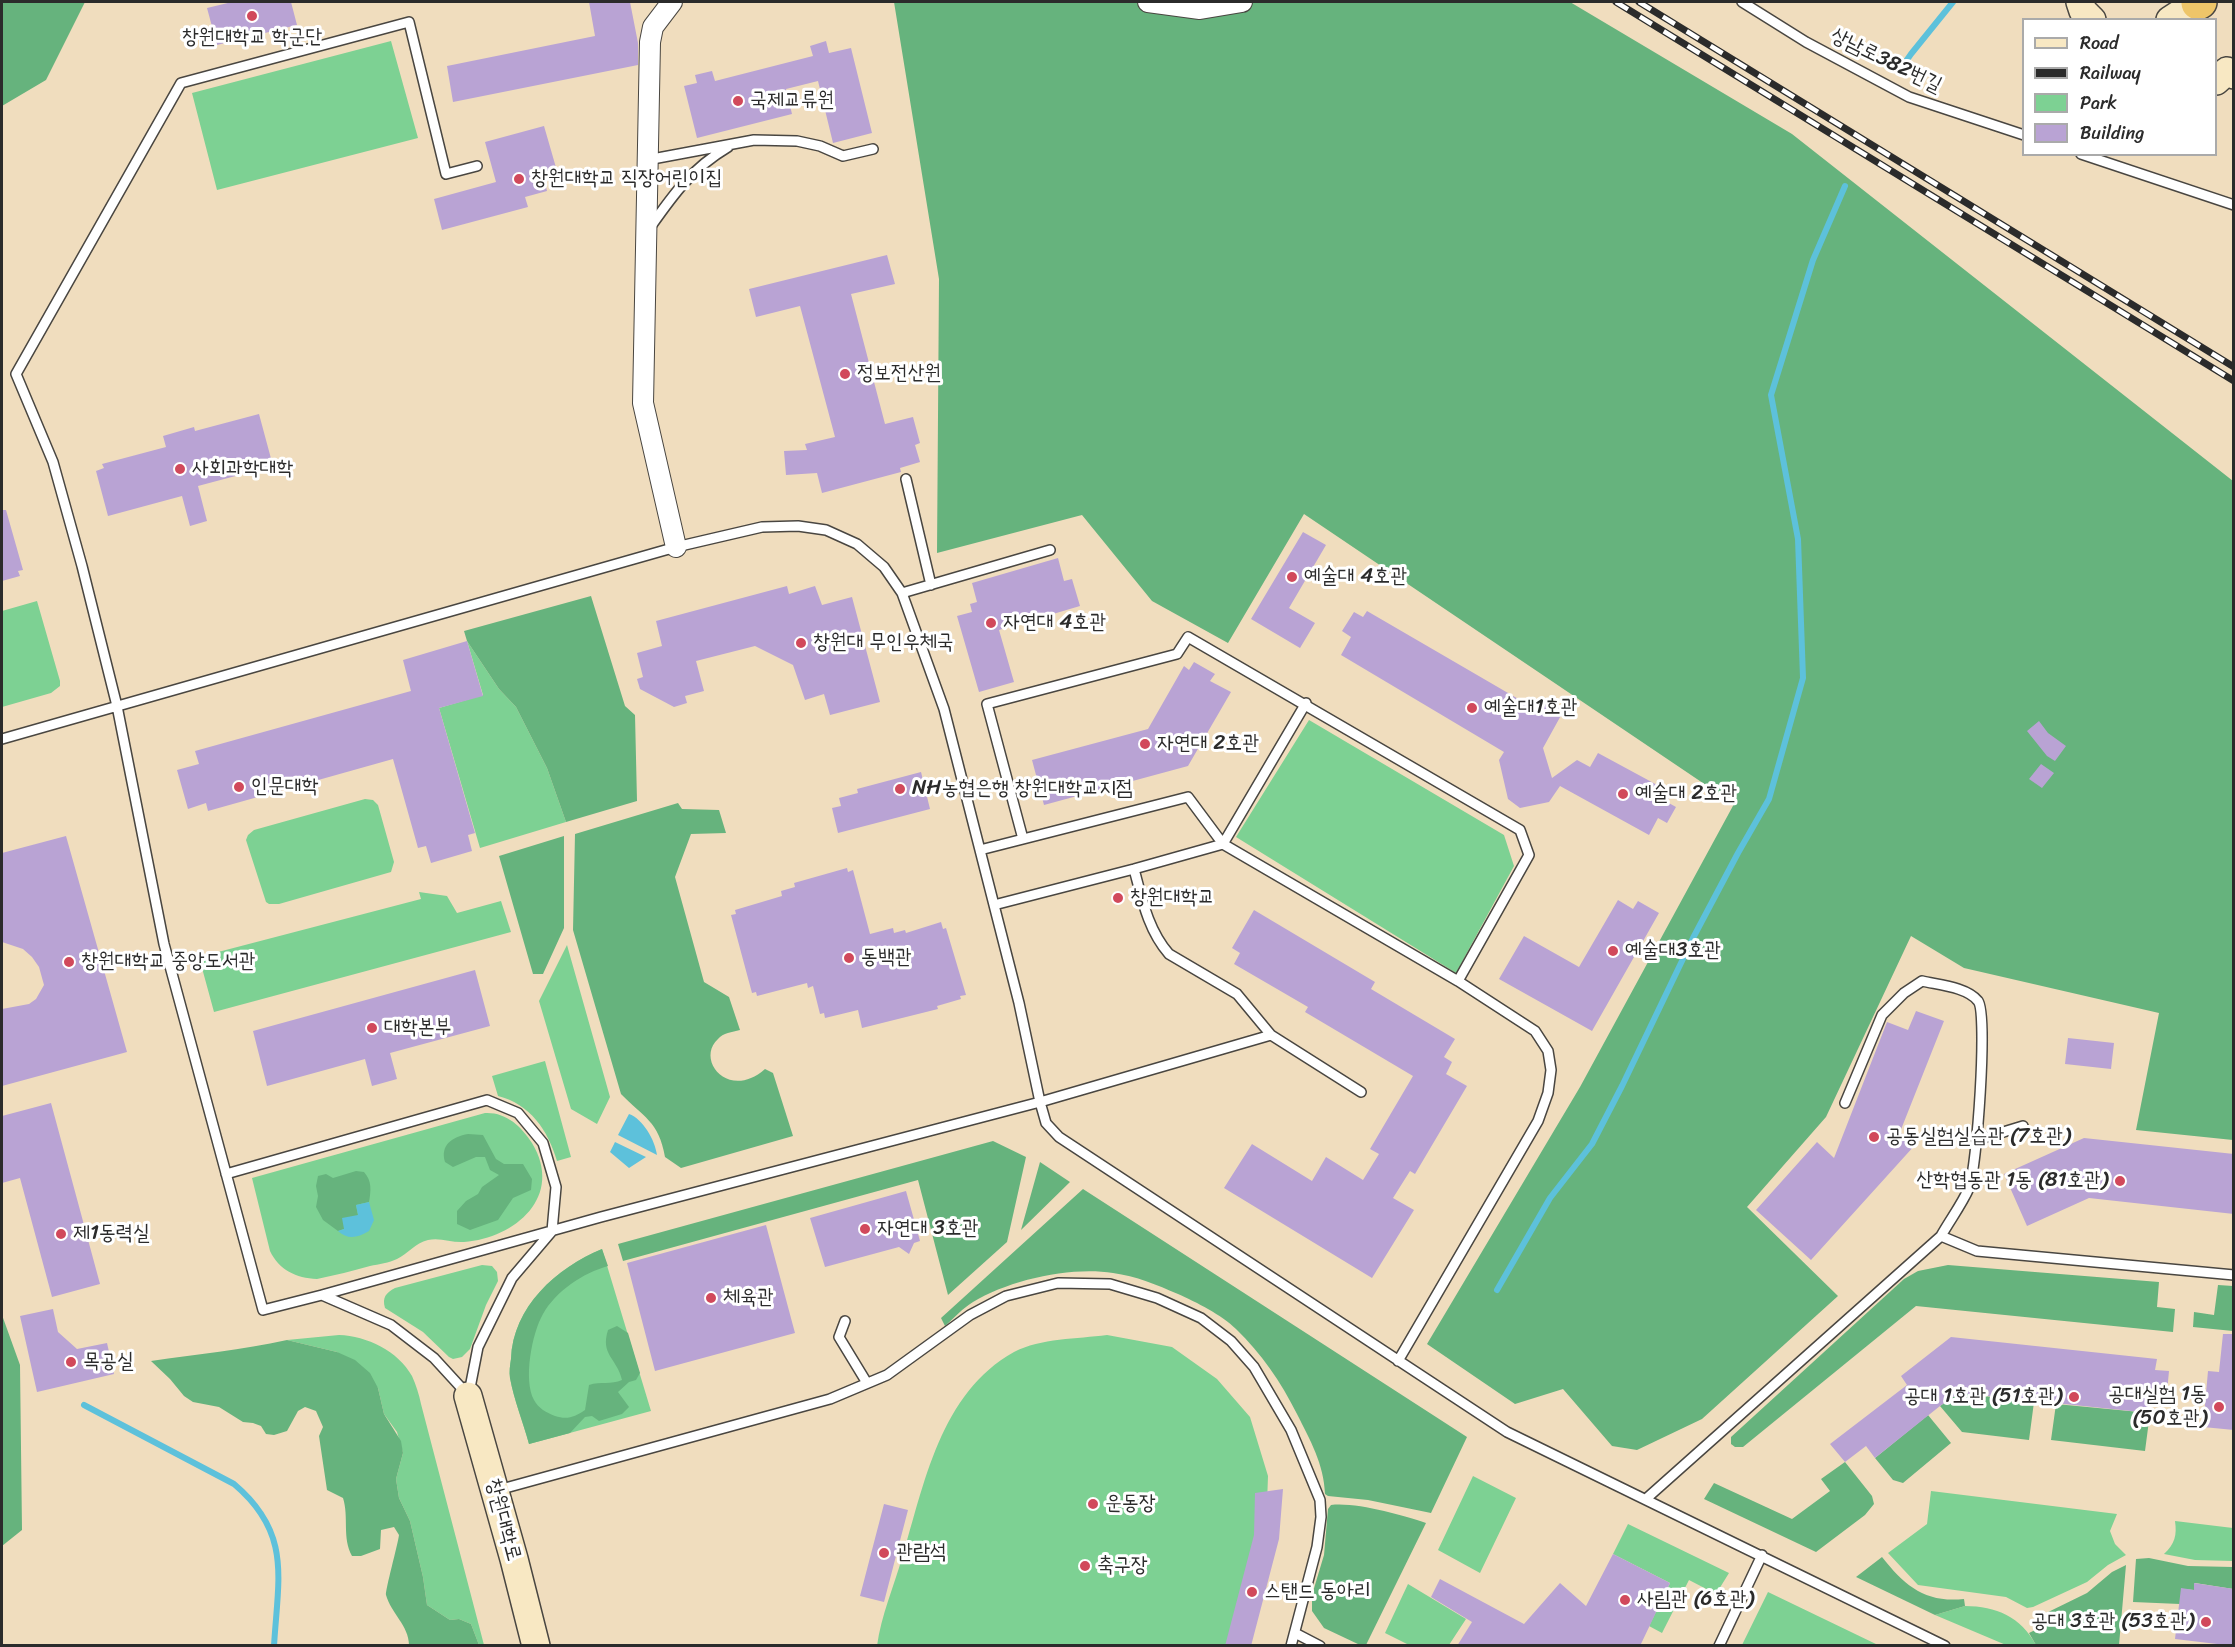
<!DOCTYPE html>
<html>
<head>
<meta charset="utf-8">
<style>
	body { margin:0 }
	#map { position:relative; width:2235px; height:1647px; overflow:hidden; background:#f0ddbe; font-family:Sriracha,sans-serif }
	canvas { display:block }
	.frame { position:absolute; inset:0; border:3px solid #2b2b2b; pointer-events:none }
	.legend { position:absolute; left:2022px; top:18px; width:195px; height:138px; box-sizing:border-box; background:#fff; border:2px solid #aaa; margin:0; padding:8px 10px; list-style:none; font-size:18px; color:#2b2b2b }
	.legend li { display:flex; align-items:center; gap:12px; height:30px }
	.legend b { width:30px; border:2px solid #aaa }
</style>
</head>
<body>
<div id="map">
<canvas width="2235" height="1647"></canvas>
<div class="frame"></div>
<ul class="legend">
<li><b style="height:8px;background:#f8e8c3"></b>Road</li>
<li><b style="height:8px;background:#2b2b2b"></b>Railway</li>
<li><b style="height:16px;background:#7dd193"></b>Park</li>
<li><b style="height:16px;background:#b9a3d4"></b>Building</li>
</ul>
</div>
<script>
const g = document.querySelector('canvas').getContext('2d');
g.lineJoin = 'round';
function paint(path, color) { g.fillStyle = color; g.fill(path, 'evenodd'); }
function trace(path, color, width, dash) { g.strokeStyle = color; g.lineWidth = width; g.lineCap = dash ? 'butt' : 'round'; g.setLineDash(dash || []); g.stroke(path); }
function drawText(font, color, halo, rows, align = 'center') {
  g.font = font + ' Sriracha,"Poor Story",sans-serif'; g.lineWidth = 6; g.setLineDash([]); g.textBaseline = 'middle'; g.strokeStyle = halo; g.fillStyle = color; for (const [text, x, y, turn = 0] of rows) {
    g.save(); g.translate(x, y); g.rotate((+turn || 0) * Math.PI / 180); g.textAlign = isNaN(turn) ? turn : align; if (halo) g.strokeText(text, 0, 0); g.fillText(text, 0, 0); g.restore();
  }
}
paint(new Path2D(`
	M391,41L418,138L217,190L192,93Z
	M37,601L60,681V686L51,693L2,707V611Z
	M467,641L499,689L516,707L547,768L566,822L480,848L439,708L483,695Z
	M1309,720L1504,835L1514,866L1456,973L1236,837Z
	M365,799L373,800L378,805L394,862L391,872L279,904H269L266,902L246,840L248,835L254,830Z
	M419,892L447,896L457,913L501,901L511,932L214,1012L199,957L421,899Z
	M567,945L610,1097L597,1124L571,1109L539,1001Z
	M545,1061L571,1157L557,1161C548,1130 530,1104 498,1096L492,1076Z
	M485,1113C506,1112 521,1126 532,1143C564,1196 516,1238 464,1242C452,1243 440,1237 428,1240C415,1243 408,1254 397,1259C389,1263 379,1264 370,1266C353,1271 335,1275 317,1279C296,1278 279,1270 270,1251L252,1178Z
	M602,1249L651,1411L529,1444C523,1422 514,1400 510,1378C509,1372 510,1365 511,1359C513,1307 556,1268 602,1249Z
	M482,1265L492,1266L497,1272L498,1281L486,1305L470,1349L462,1357L453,1359L449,1357L423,1332L385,1308C382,1297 386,1293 395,1288Z
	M339,1335C367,1336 398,1351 412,1376C416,1385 419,1394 421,1404L484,1645H479L471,1624L459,1619L450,1620L427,1605L423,1577L410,1521L399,1498L396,1479L403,1453L397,1432L384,1414L378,1388L337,1352L287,1340Z
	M1107,1335L1172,1347L1217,1379L1250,1417L1268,1476L1266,1532L1235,1645L877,1646C881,1616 894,1586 902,1558C924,1485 940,1393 1014,1352C1041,1338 1077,1339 1107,1335Z
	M1473,1476L1516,1498L1480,1573L1438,1550Z
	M1931,1491L2117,1514L2110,1531L2115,1544L2126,1555L2108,1565L2087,1582L2033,1607L2027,1608L2006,1597L1918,1585L1888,1553L1927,1524Z
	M2175,1521L2233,1528V1561L2195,1560L2164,1554C2175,1544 2177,1535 2175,1521Z
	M1628,1524L1729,1573L1716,1594L1689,1580L1662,1633L1649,1626L1670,1583L1613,1554Z
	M1408,1584L1466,1619L1449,1645H1409L1385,1633Z
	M1768,1592L1878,1645H1742Z
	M1965,1606C1996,1606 2021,1617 2036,1645H2006L1935,1615Z`), '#7dd193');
paint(new Path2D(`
	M2,2H85L46,80L2,106Z
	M894,2H1570L1792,134L2233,481V1140L2136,1130L2159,1013L1964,968L1911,936L1826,1117L1747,1207L1838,1296L1702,1419L1637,1450L1612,1446L1563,1389L1515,1404L1427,1344L1580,1087L1734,804L1304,514L1228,643L1152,601L1082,515L937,553L939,279Z
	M591,596L625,706L635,715L637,801L566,822L547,768L516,707L499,689L467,641L464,631Z
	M678,803L682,809L719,810L726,833L691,834L675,877L704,982L729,997L740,1030C732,1032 723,1033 718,1039C695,1060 729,1101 765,1069L773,1073L793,1136L681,1168L665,1157C659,1121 643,1117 621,1094L573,930L575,834Z
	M564,836V928L543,974H533L499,856Z
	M468,1134L483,1135L496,1159L504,1164H523L532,1179L531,1190L513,1198L498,1220L470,1230L457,1224V1211L466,1201L478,1194L482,1187L499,1175L490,1170L485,1157H476L453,1167L445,1162C440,1145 452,1137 468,1134Z
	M993,1141L1026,1157L1007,1242L948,1295L918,1180L623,1261L618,1244Z
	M1040,1162L1070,1182L1021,1230Z
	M356,1171L364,1172C372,1181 371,1190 369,1202L356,1205L358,1215L344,1229L338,1231L323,1220L316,1207L318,1196L316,1186L318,1176L326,1174L333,1178Z
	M1083,1189L1467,1437L1431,1513L1368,1500L1328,1496L1325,1494C1324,1464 1310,1440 1297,1414C1281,1382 1261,1353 1236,1329C1222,1315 1196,1302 1178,1294C1157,1285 1136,1276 1113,1273C1071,1266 1009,1280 973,1302C963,1308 954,1318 945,1326L941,1318Z
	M602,1249L608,1266C583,1273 556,1291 543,1314C532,1333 523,1380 534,1400C538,1408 547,1413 555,1416C567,1420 575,1417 585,1410L589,1385C601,1381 611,1385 622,1380C617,1358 600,1355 608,1330L617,1326L628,1333L640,1373L636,1380L629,1382L618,1392L629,1407L622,1414L599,1421L592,1416L585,1417L570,1433L529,1444C523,1422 514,1400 510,1378C509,1372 510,1365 511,1359C513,1307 556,1268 602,1249Z
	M1948,1265L2159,1282L2157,1307L2175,1309L2173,1332L1916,1306L1743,1447H1735L1731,1444V1437L1904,1279L1918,1271Z
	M2218,1285L2233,1286V1331L2193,1327L2194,1312L2214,1315Z
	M2,1315L20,1365L22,1530L2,1546Z
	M287,1340L337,1352L355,1360L370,1373L378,1388L384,1414L401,1441L403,1453L396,1479L399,1498L410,1521L423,1577L427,1605L450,1620L459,1619L471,1624L479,1645H409C409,1626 391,1613 386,1595C385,1591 398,1544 399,1535L394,1527L381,1530L380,1549L361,1556H352C342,1538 349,1517 343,1498L327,1490L319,1436L323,1427L316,1411L305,1407L298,1411L287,1431L274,1435L266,1434L261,1426L253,1423L243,1422L219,1407L193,1402L184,1396L170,1379L151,1361C197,1354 242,1350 287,1340Z
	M1959,1393L2034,1402L2029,1440L1962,1432L1940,1406Z
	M2056,1404L2150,1413L2145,1451L2051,1440Z
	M1928,1415L1951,1443L1903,1483L1893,1480L1875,1458Z
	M1845,1462L1872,1496L1874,1504L1865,1515L1816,1552L1704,1499L1714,1483L1792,1519L1830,1491L1821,1479Z
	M1331,1505C1356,1502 1402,1515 1426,1523L1366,1645H1360L1324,1628L1312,1611V1595L1324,1555L1328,1509Z
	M1882,1557C1905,1586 1925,1603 1964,1599L1965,1606L1935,1615L1856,1577Z
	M2149,1558L2188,1566L2233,1567V1589L2195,1583L2194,1590L2182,1589L2180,1604L2133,1602L2136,1559Z
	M2126,1565L2119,1645H2036L2029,1633L2035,1630L2038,1617L2087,1593L2112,1572Z`), '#66b37d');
paint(new Path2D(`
	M629,1114C643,1119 655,1140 657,1155L618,1135Z
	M615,1142L646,1157L629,1168L610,1152Z
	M369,1202L374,1220L369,1231C357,1238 348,1240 338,1231L344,1229L342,1218L358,1215L356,1205Z`), '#5dc1db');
trace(new Path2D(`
	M1902,67L1911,54L1953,2
	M1497,1290L1550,1198L1592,1144L1622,1086L1693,938L1738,853L1769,799L1803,678L1798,539L1771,395L1813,260L1845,186
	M84,1405L234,1484C292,1533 278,1578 274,1646`), '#5dc1db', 6);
paint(new Path2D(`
	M232,2H291L297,25L217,45L207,8Z
	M589,2H630L638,43V65L453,102L447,66L595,36Z
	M826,41L829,53L851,48L872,133L833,143L818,81L786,89L792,114L697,138L684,86L697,83L695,75L712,71L715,81L813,56L810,46Z
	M544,126L557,171L543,175L547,191L525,197L528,207L442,230L434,199L496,182L485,142Z
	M887,255L895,284L851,294L885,424L913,417L920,443L915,445L920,462L900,468L901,472L822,493L817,473L786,475L784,451L807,450L805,444L835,437L800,306L756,317L749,289Z
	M259,414L273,466L198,486L207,521L190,526L182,496L108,516L96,471L104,468L102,464L166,447L163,436L194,427L195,431Z
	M2,510H6L23,570L18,571L20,576L2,581Z
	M1303,532L1326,545L1289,608L1315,623L1300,648L1251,619Z
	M1058,558L1064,581L1072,579L1080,606L999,630L1014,682L979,692L957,616L972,612L970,604L977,602L972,583Z
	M787,586L789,594L815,586L822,605L852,597L880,702L830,715L824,694L805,700L793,665L755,646L696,661L704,691L685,696L687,703L674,707L640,689L637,679L643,677L637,653L662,646L656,621Z
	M1367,611L1539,711L1545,700L1564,710L1543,748L1552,778L1577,760L1590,767L1598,753L1672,793L1667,802L1676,807L1667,823L1658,818L1649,835L1560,786L1549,802L1520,808L1508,799L1499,760L1504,752L1341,655L1351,637L1342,631L1354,612L1363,617Z
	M467,641L483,696L439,708L475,833L468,835L472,851L431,863L426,846L418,848L393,759L208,811L206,803L188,809L177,770L199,764L195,751L411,691L403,660Z
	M1194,662L1215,674L1210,681L1231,692L1188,766L1044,805L1032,760L1148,729L1184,666L1189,670Z
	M2039,721L2048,733L2066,746L2055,761L2047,756L2027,731Z
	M2041,764L2054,773L2042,788L2029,779Z
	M921,772L930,809L838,833L832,808L841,806L839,798L858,793L857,789Z
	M66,836L127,1052L2,1086V1009L29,1004L36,999L44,985L39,967L32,957L23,949L2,942V853Z
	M847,868L848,872L853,870L870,934L893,928L894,933L905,930L906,933L941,922L943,929L946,928L966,995L960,996L961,999L937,1006L938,1009L862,1028L858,1010L825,1018L824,1013L820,1014L813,986L808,988L807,983L757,996L756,992L752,993L731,915L736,914L735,910L782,896L781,891L795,887L794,883Z
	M1618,900L1633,909L1638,901L1659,913L1592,1031L1499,979L1524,936L1579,967Z
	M1254,910L1375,982L1371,989L1455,1039L1444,1057L1452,1062L1446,1074L1467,1086L1415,1174L1410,1171L1393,1198L1414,1210L1372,1278L1224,1188L1252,1144L1312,1181L1326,1157L1363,1180L1379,1154L1370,1149L1413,1076L1305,1012L1308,1007L1234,964L1240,953L1232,948Z
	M475,970L490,1026L390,1053L397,1079L372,1086L365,1059L267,1086L253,1031Z
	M1916,1011L1944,1021L1900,1132L1915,1145L1811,1260L1756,1210L1817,1142L1834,1158L1887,1022L1908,1030Z
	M2068,1038L2114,1043L2111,1069L2065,1064Z
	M51,1103L100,1284L52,1297L20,1178L2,1183V1116Z
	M2084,1138L2234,1154V1214L2089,1198L2027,1226L2004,1174Z
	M906,1191L920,1241L914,1243L909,1254L899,1247L825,1267L810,1218Z
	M766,1225L795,1333L655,1371L627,1263Z
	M53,1309L58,1332L77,1349L107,1343L114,1374L37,1392L20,1316Z
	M2223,1334H2234V1430L2203,1427L2208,1371L2219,1372Z
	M1951,1337L2157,1359L2155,1370L2169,1371L2167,1392L2153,1390L2150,1413L1959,1393L1940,1406L1875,1458L1866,1446L1845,1462L1830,1444L1907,1385L1901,1376Z
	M1283,1489L1279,1539L1251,1646H1225L1254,1535L1255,1493Z
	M884,1504L908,1510L884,1602L860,1596Z
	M1613,1554L1670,1583L1640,1646H1457L1472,1622L1431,1597L1440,1579L1524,1624L1560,1583L1586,1606Z
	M2194,1583L2234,1589V1646L2175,1639L2181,1588L2194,1590Z`), '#b9a3d4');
const lane = new Path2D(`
	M1742,2L1806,42L1909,97L2024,135
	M2081,154L2234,205
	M647,160L754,140L797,141L820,146L843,156L873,149
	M649,229C673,195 691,169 728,147
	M906,479L931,585
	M902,593L1050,550
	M2,739L676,547L762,527L798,526L826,530L857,544L884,567L902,593L944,709L1019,1003L1040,1102L1046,1123L1059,1137L1507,1432L1945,1646
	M1023,839L987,704L1177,654L1188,637L1520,830L1529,855L1458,981
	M980,850L1188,797L1223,844L1458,981L1535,1031L1548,1051L1551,1070L1548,1093L1538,1121L1398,1361
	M1134,869C1142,899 1148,930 1169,954L1237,994L1271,1035L1361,1092
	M994,905L1134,869L1223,844L1306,703
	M1977,1140L2023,1126
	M226,1174L487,1100L518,1113L543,1143L556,1187L552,1231L512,1278L478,1347L469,1393
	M1941,1236L1977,1251L2234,1275
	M322,1295L601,1217L1040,1102L1271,1035
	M845,1321L839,1337L867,1383
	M467,1394L434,1358L391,1325L322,1295L263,1310L164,944L117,706L82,566L53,462L16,374L181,83L409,22L446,174L477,166
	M498,1490L830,1399L887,1375L970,1315L1006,1296L1058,1283L1110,1284L1157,1298L1201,1318L1231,1341L1254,1367L1291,1430L1320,1500L1321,1517L1317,1547L1291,1646
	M1647,1498L1941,1236C1950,1220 1962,1204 1969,1188C1977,1168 1988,1013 1978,1001C1967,987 1939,985 1922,981L1904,993L1882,1015L1845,1103
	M1295,1633L1320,1646
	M1719,1646L1762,1555`);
const street = new Path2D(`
	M672,2L653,27L650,42L643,403L676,547
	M1148,2L1200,9L1242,2`);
const secondary = new Path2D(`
	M2080,2L2083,11L2092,20
	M2170,20L2198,2
	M2216,81L2227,71L2234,75
	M468,1396L514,1559L536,1646`);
const highway = new Path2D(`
	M2198,3L2200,2`);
trace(lane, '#494641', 12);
trace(street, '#494641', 22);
trace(secondary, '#494641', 30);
trace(highway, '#494641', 36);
trace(lane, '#fff', 9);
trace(street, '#fff', 20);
trace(secondary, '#f8e8c3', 27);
trace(highway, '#eec569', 33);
const rail = new Path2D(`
	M1616,2L2234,381
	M1639,2L2234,367`);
trace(rail, '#2b2b2b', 7);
trace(rail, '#fff', 4.5, [14]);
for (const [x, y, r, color] of [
	[252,16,6,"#d1495b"],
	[738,101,6,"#d1495b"],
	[519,179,6,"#d1495b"],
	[845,374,6,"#d1495b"],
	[180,469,6,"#d1495b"],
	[1292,577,6,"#d1495b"],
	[991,623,6,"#d1495b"],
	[801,643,6,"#d1495b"],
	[1472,708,6,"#d1495b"],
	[1145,744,6,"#d1495b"],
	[239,787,6,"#d1495b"],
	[900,789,6,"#d1495b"],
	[1623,794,6,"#d1495b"],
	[1118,898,6,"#d1495b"],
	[1613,951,6,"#d1495b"],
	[849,958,6,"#d1495b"],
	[69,962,6,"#d1495b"],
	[372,1028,6,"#d1495b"],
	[1874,1137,6,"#d1495b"],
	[2120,1181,6,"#d1495b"],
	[865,1229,6,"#d1495b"],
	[61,1234,6,"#d1495b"],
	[711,1298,6,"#d1495b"],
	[71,1362,6,"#d1495b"],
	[2074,1397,6,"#d1495b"],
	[2219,1407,6,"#d1495b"],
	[1093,1504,6,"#d1495b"],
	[884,1553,6,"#d1495b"],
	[1085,1566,6,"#d1495b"],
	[1252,1592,6,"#d1495b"],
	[1625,1600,6,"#d1495b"],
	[2206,1622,6,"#d1495b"]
]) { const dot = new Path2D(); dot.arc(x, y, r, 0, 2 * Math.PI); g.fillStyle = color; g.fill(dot); trace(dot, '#fff', 2); }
drawText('21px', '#2b2b2b', '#fff', [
	["창원대학교 학군단",252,38,"center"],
	["국제교류원",750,101],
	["창원대학교 직장어린이집",531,179],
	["정보전산원",857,374],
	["사회과학대학",192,469],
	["예술대 4호관",1304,577],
	["자연대 4호관",1003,623],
	["창원대 무인우체국",813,643],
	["예술대1호관",1484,708],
	["자연대 2호관",1157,744],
	["인문대학",251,787],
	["NH농협은행 창원대학교지점",912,789],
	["예술대 2호관",1635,794],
	["창원대학교",1130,898],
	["예술대3호관",1625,951],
	["동백관",861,958],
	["창원대학교 중앙도서관",81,962],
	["대학본부",384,1028],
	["공동실험실습관 (7호관)",1886,1137],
	["산학협동관 1동 (81호관)",2108,1181,"right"],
	["자연대 3호관",877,1229],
	["제1동력실",73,1234],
	["체육관",723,1298],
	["목공실",83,1362],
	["공대실험 1동",2207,1395,"right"],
	["(50호관)",2207,1419,"right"],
	["공대 1호관 (51호관)",2062,1397,"right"],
	["운동장",1105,1504],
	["관람석",896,1553],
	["축구장",1097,1566],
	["스탠드 동아리",1264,1592],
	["사림관 (6호관)",1637,1600],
	["공대 3호관 (53호관)",2194,1622,"right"]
], 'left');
drawText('21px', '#2b2b2b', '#fff', [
	["상남로382번길",1886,61,26],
	["창원대학로",503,1520,75]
]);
</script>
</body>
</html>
